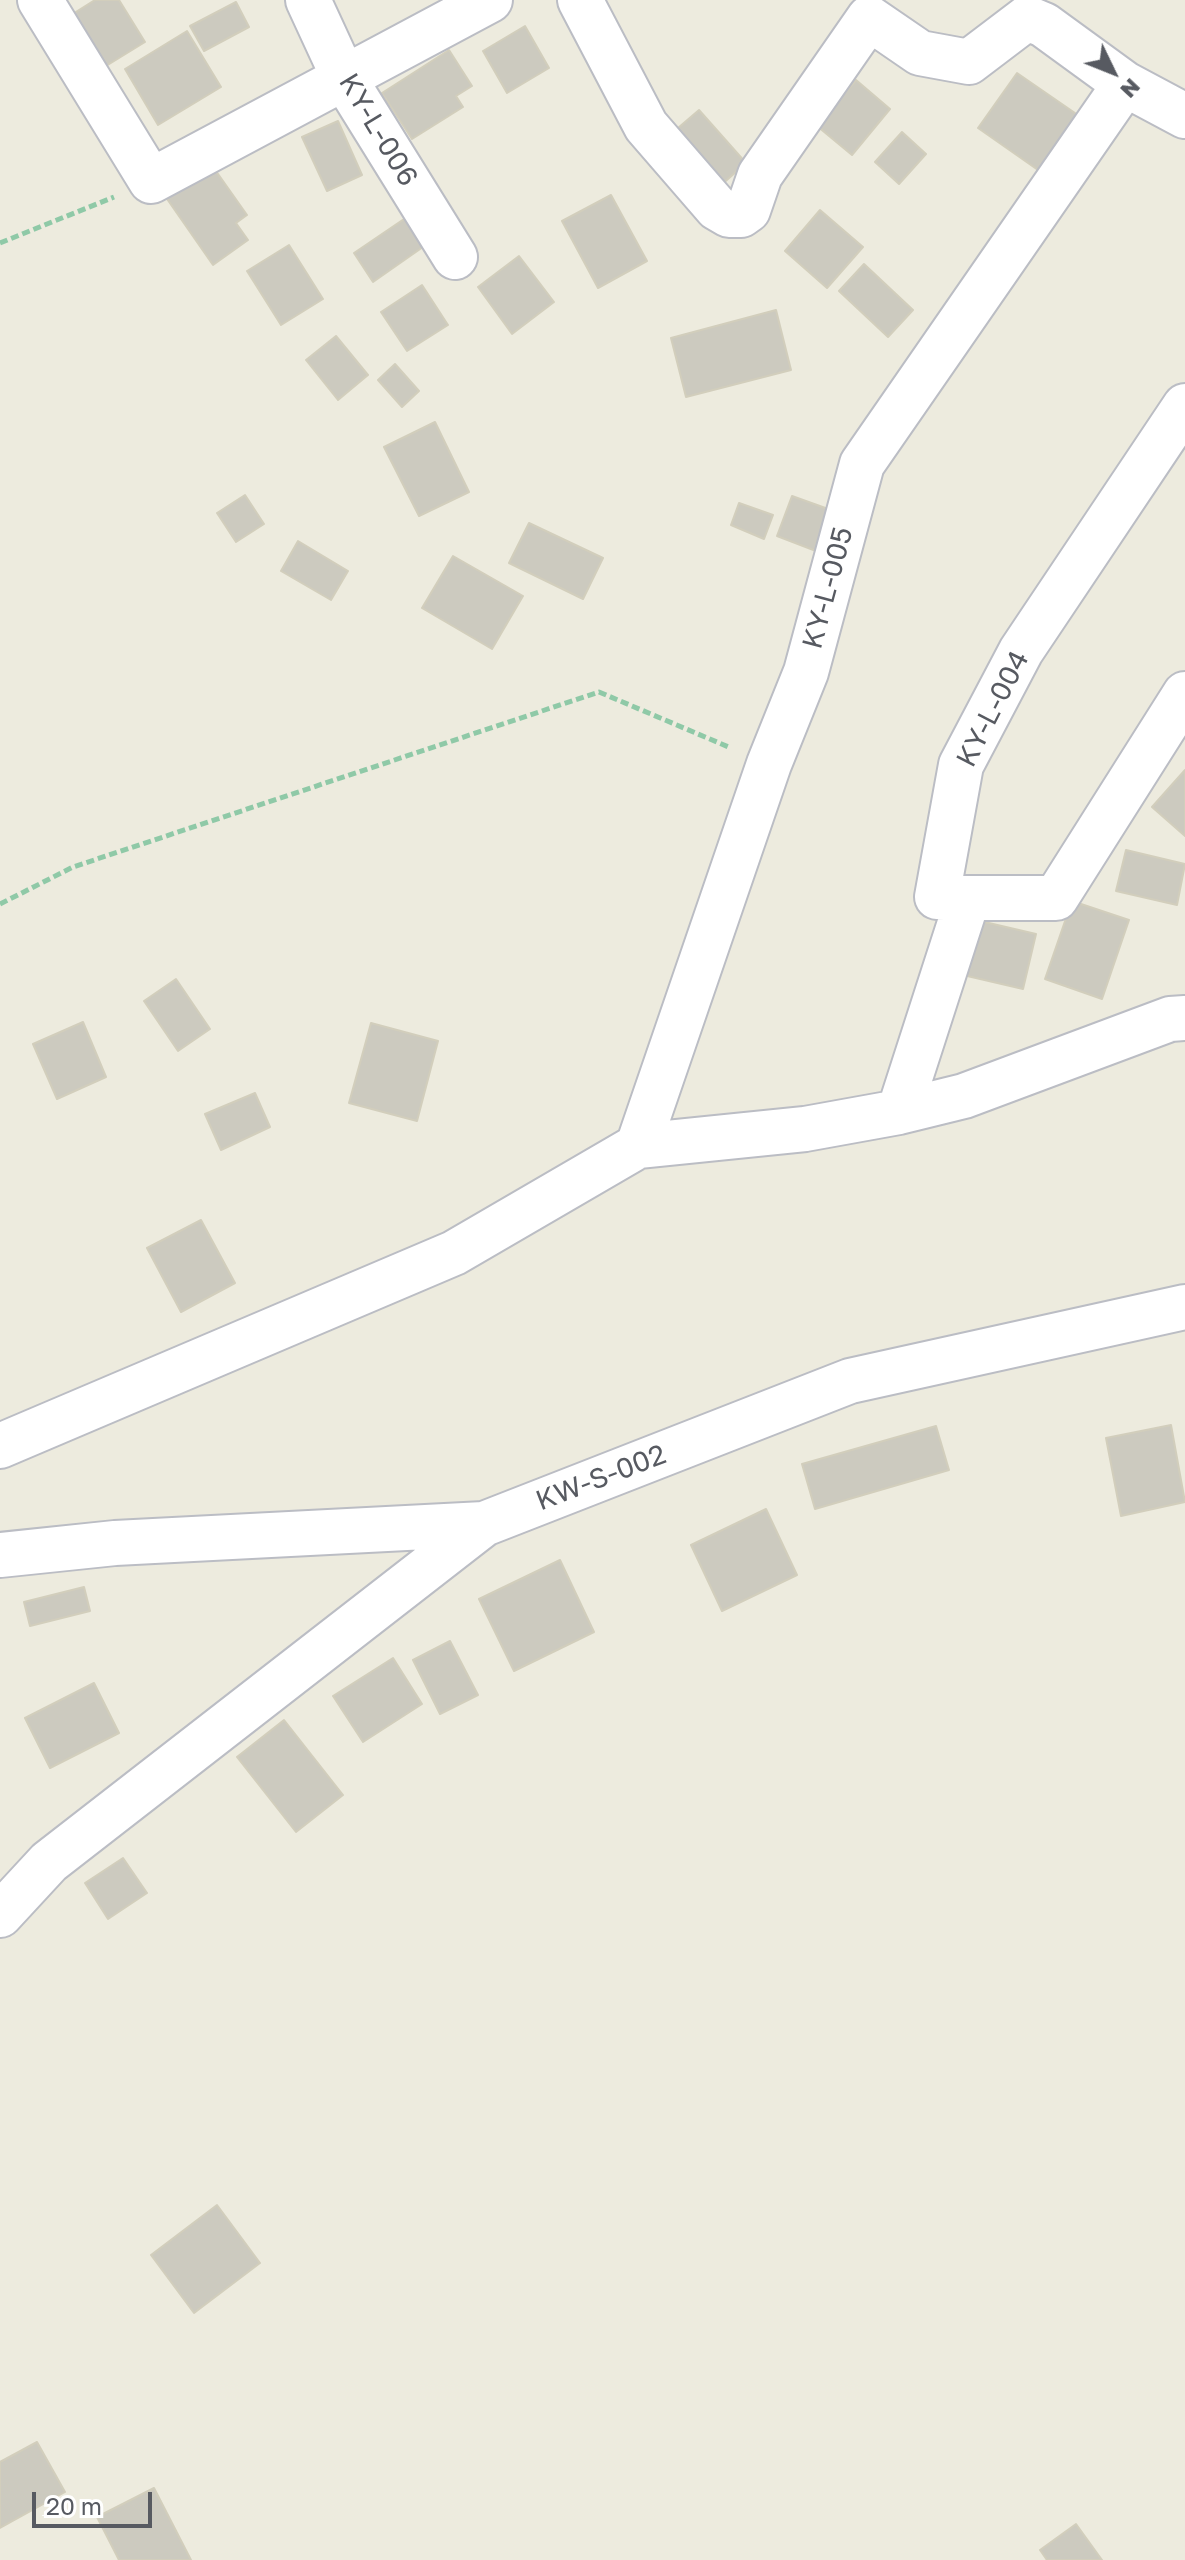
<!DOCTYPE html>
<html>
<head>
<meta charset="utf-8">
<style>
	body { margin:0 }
	#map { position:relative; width:1185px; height:2560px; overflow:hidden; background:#edebde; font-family:"Golos Text",sans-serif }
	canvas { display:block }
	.north { position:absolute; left:1073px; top:32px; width:80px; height:80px; -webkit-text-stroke:6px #fff; paint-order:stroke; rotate:133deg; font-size:22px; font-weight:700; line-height:32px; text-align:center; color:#575a61 }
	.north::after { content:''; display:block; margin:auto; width:28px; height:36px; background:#575a61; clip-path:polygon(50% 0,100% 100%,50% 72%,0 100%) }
	.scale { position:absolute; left:32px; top:2492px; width:120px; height:36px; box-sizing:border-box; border:4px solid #575a61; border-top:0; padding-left:10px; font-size:24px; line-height:28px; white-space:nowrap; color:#575a61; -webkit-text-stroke:6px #fff; paint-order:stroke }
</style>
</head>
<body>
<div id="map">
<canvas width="1185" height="2560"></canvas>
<div class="north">N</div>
<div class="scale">20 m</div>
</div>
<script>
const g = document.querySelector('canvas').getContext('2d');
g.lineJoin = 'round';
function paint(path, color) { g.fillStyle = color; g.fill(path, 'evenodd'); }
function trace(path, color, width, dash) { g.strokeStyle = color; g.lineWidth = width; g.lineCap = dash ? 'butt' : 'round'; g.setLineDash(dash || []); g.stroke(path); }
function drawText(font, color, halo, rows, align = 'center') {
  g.font = font + ' "Golos Text",sans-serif'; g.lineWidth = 7; g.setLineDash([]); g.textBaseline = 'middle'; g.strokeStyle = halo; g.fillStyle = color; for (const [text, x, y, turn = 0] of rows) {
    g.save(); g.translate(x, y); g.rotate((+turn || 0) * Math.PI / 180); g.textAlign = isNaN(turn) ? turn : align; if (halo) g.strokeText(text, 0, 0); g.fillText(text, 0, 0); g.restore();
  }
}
const building = new Path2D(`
	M95,0H119L145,42L93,74L60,22Z
	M236,2L249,27L204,51L190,26Z
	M525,26L549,68L507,93L483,51Z
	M187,31L221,87L158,125L125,69Z
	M449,50L472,86L456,96L463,107L412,139L382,93Z
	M1017,73L1088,122L1048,177L978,128Z
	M856,80L890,109L852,155L817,126Z
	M699,110L746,163L719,187L671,134Z
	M338,121L362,175L327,191L302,137Z
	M902,132L926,154L899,184L875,162Z
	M211,164L247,215L236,223L248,240L213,265L165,196Z
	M611,195L647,261L598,288L562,221Z
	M820,210L863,247L827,288L785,251Z
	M404,219L423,247L373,282L354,253Z
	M289,245L323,299L281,325L247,271Z
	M519,256L554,302L512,334L478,287Z
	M864,264L913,310L888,337L839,291Z
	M422,285L448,325L407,351L381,312Z
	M776,310L791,370L686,397L671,338Z
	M336,336L368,375L338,400L306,360Z
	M395,364L419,391L402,407L378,380Z
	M435,422L469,492L419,516L384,447Z
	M245,495L264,524L236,542L217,513Z
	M792,496L831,510L816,551L777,536Z
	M739,503L773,515L764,539L731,525Z
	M529,523L603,558L583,599L509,563Z
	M298,541L348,571L331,600L281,571Z
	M453,556L523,596L492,649L422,608Z
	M1185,770V836L1152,807Z
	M1126,850L1185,864L1177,905L1116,891Z
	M1072,901L1129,920L1102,999L1045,979Z
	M976,920L1036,934L1023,989L963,975Z
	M176,979L210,1029L178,1051L144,1001Z
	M83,1022L106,1077L57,1099L33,1044Z
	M371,1023L438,1041L417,1121L349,1103Z
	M255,1093L270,1127L221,1150L205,1114Z
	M201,1220L235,1283L181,1312L147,1248Z
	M1171,1425L1185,1502L1121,1516L1106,1438Z
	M936,1426L949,1470L815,1509L802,1464Z
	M766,1509L797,1575L722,1611L691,1545Z
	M560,1560L594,1632L514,1671L479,1599Z
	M84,1587L90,1611L30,1626L24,1602Z
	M450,1641L478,1695L440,1714L413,1660Z
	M393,1658L422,1704L363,1742L333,1696Z
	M94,1683L119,1733L50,1768L25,1718Z
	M284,1720L343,1795L296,1832L237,1757Z
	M123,1858L147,1893L108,1919L85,1883Z
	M217,2205L260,2263L194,2313L151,2255Z
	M37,2442L65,2492L0,2528V2462Z
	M154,2488L191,2560H119L97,2517Z
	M1076,2524L1102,2560H1047L1040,2550Z`);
paint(building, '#cccabf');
trace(building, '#d2cebc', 2);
const minor = new Path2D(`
	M40,0L151,181L490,0
	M308,0L344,78L455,257
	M580,0L646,126L717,208L729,215H741L748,210L760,175L869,18L920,53L969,62L1027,18L1044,25L1125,84L1185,116
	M968,898H1056L1185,694
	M899,1112L968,898L937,897L961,765L1021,651L1185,406
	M638,1146L769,764L806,672L862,464L1125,84
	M0,1446L454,1253L638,1146L805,1129L899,1112L964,1096L1170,1019L1185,1018
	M0,1555L115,1543L484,1524L850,1381L1185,1307
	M0,1915L49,1862L484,1524`);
trace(minor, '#bbbdc4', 48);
trace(new Path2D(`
	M0,243L114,197
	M0,904L73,867L599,692L731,748`), '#8fc9a7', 5, [8, 4]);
trace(minor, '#fff', 44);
drawText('28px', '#575a61', '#fff', [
	["KY-L-006",378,130,59],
	["KY-L-005",828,588,-75],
	["KY-L-004",993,709,-63],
	["KW-S-002",601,1478,-21]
]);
</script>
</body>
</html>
